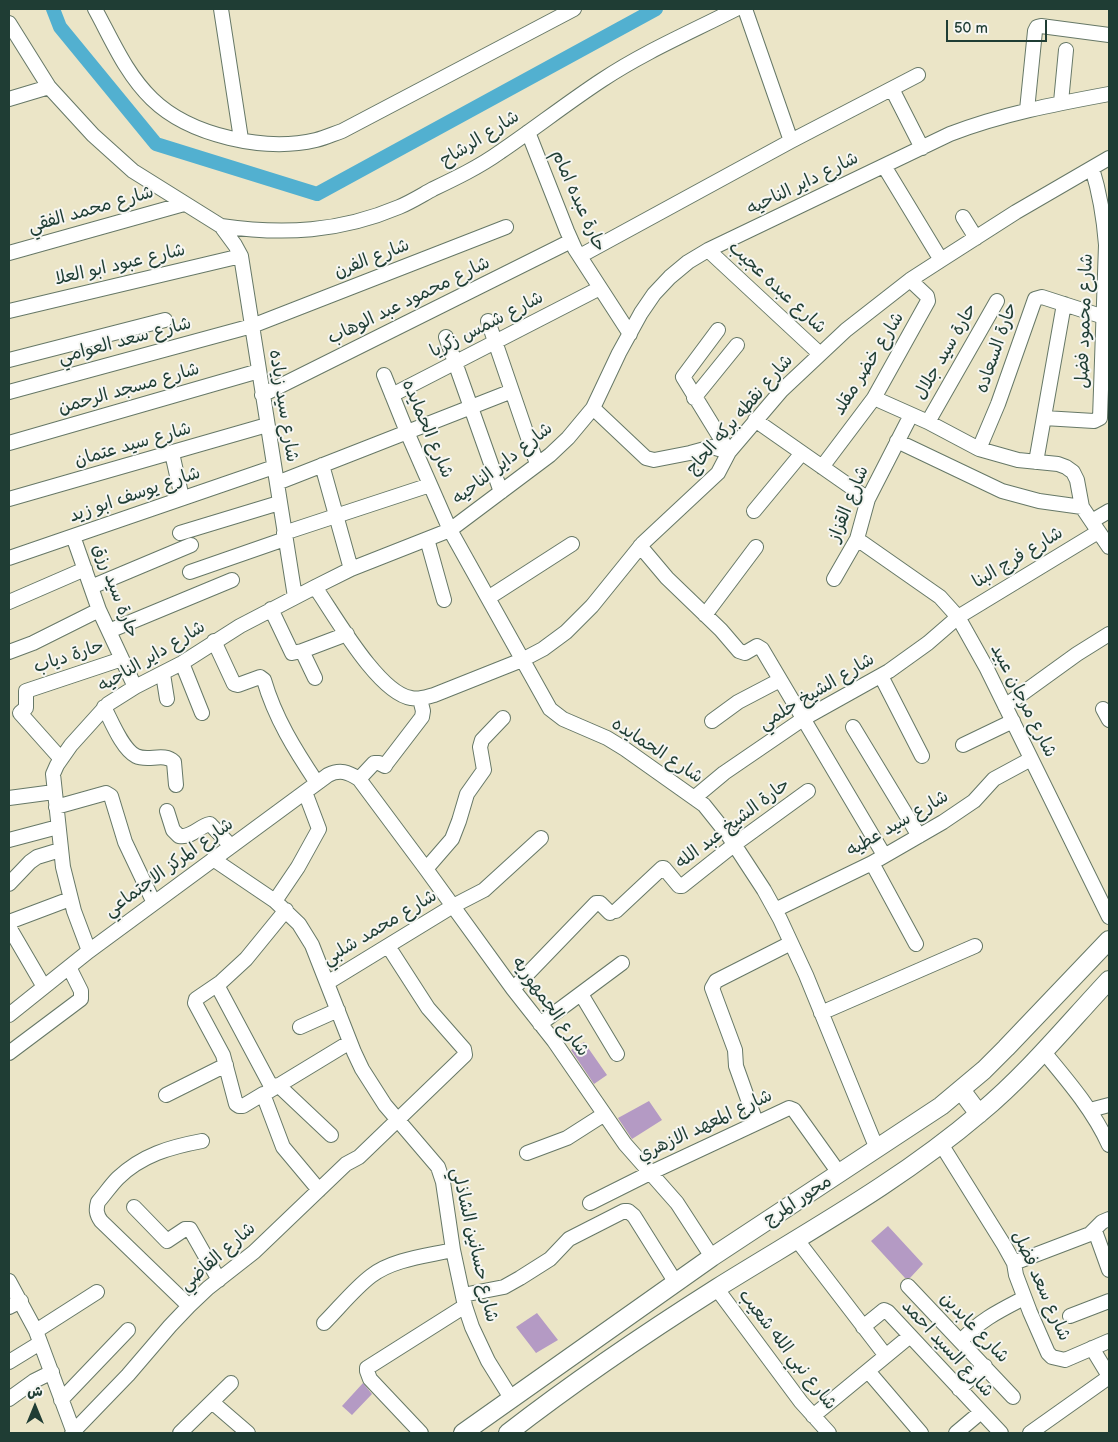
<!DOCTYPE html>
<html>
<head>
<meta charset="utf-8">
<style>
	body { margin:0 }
	#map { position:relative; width:1118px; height:1442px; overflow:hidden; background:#ebe5c7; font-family:"Balsamiq Sans","Playpen Sans Arabic",sans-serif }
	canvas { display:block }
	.frame { position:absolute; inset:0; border:10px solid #1f3d34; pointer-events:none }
	.north { position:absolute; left:10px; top:1382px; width:50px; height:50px; -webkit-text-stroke:4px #f6f6f2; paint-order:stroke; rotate:0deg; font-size:14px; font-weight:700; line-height:20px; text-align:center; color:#1f3d34 }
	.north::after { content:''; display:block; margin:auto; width:18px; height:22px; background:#1f3d34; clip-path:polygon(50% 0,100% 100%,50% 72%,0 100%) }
	.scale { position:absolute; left:946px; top:20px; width:101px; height:22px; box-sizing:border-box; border:2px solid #1f3d34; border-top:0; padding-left:6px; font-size:15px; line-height:18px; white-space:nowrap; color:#1f3d34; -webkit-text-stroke:4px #f6f6f2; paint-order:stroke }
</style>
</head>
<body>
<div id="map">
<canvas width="1118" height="1442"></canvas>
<div class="frame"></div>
<div class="north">ش</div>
<div class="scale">50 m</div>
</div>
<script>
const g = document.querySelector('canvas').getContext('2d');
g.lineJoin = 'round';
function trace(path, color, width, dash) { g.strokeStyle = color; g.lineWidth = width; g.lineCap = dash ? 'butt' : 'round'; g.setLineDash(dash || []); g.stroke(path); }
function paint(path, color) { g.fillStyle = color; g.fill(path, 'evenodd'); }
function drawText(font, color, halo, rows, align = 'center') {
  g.font = font + ' "Balsamiq Sans","Playpen Sans Arabic",sans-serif'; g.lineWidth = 4; g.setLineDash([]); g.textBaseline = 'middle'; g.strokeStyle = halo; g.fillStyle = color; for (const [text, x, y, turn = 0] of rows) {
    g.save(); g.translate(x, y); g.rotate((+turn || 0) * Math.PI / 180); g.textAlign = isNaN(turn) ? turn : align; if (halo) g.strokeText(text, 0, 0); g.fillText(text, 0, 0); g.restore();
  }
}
trace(new Path2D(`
	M53,9L60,27L156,144L317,194L656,9`), '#52b0d0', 14);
paint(new Path2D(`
	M584,1042L607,1075L594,1084L571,1050Z
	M649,1101L662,1120L632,1139L618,1118Z
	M888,1226L923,1264L910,1278H905L871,1241Z
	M537,1313L558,1340L536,1353L516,1327Z
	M363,1383L372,1394L352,1415L342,1406Z`), '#b49ac4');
const minor = new Path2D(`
	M95,9C112,40 126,74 152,99C190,136 265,152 316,140C325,138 333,134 342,131L574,9
	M221,9L241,139
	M745,9L791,141
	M9,23L49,87L93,135L133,171L221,226L235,245L241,256L295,597
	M892,89L922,148
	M9,99L49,87
	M1061,102L1066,50
	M1027,110L1035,31L1037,27L1041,26L1109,35
	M528,132L567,231L575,249L630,334
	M884,166L941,260
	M963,217L976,238
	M221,226C284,235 340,232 399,207C411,202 422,195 433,189C456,178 479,167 500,152C534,129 567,103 602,80C644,52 691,32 736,9
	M708,250L820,354
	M9,253L184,204
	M580,256L791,141L918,75
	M9,311L241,256
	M488,321L537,464
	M718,330L683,377L729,452
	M446,337L501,492
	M9,360L165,320
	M384,375L407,432L450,530L550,709L563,719L607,738L625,749L704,805L728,835L764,890L780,919L806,975L877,1149
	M9,392L252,326L506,227
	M262,395L571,241
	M392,395L600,288
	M694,398L737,345
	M874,398L928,422L979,449L1018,460L1058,464L1066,467L1073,472L1077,480L1082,507L1109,547
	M593,408L646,458L654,460L690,453L712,447L729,452
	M1044,418L1094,421L1100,418L1106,245C1104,219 1100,194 1092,168
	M755,420L868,499
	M928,422L997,301
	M897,441L1002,491L1039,501L1082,507
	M9,443L259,371
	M979,449L998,404L1035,299L1042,297L1104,317
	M172,453L182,498
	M1036,462L1064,304
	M322,465L351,569
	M822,467L874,398L928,301L927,296L910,280
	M277,483L512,391
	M9,499L267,425
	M754,511L802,453
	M1092,521L1109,511
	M180,533L279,503
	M284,533L430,485
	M73,536L99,610L135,687
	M427,539L444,600
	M857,539L940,597L958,617L986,667L1109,917
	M640,546L667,578L721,630L739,651L745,653L757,646L762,649L884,855
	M9,558L274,467
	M190,572L285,539
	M834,579L857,539L868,499L911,415
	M91,587L191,545
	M315,587C334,614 378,693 411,698C419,700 426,697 434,695L522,660L543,649L566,632L592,606L643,543L718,473L729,452L781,391L846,330L910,280L941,260L1016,212L1109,158
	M488,598L572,544
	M9,602L85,569
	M271,609L292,653L302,651L315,678
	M705,615L756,547
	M109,631L232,580
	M214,641L234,684L238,685L260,677L264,680C275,718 295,750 317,783
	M302,651L347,634
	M9,652L33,643L99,610
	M182,663L202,713
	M163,674L167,699
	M881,676L922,756
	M1005,706L1077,654L1109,634
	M104,707C111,720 122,749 136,756C148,762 164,752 174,762L176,785
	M1103,709L1109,720
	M712,721L738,702L780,680
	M853,727L919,836
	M963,745L1013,721
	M61,759L20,713L26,708V691L122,659
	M359,779L374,763H379L385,766L386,764L422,717L423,711L420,699
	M9,798L54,792
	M694,798L724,773L803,719L889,671L928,643L958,617L1098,532
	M56,807L106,793L111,796L125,842L154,903
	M167,811L173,830L179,836C192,838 199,826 210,824L231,846
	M9,840L58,827
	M213,859L275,901L299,924L312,945L354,1052L362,1069L385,1105L438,1167L443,1182L453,1250L465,1306L472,1327L488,1361L511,1398
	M872,863L916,944
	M426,869L452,839L459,821L467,794L484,770L480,747L482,740L503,718
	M9,884L30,862L37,857L60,850
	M275,901L298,867L319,829L305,792
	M286,910L246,959L221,982L196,999L195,1003L223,1055L236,1104L239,1106H243L263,1094L283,1147L319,1190
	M775,910L872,863L943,822L974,801L994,779L1031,759
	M616,911L662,868H664L679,886H682L735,844L808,791
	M9,922L70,899
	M9,927L44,987
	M89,951L74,911L63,867L53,774L57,765L71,745L108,704L135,687L182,663L240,626L315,587L351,569L450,530L550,455L568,438L593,408L619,353L641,313L654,294L670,277L688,262L708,250L950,134C1002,114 1055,104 1109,94
	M327,983L453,906L484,890L541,838
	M217,985L272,1088
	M513,989L596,903H600L610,913
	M581,994L617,1054
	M821,1013L975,946
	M9,1015L89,951L328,775C340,769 348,772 359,779L426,869L513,989L554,1041L625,1144L677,1203L712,1257
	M540,1024L622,963
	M300,1027L338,1010
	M1043,1051C1068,1081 1093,1110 1109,1145
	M9,1053L81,999V991L69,967
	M278,1085L331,1135
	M266,1093L350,1042
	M166,1095L226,1065
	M1090,1110L1109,1105
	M756,1122L736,1066L735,1050L712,988L716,981L791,943
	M941,1144L1004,1245L1014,1263L1016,1275L1030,1312L1048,1353L1052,1357L1065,1360L1109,1341
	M527,1153L567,1138L603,1115
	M590,1203L650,1173L789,1108L794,1110L839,1173
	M134,1207L167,1241L185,1229H190L219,1280
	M1095,1231L1109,1270
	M797,1240L886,1356
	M1014,1263L1090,1234L1102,1222L1109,1219
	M9,1281L36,1331L74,1433
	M908,1286L1013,1397
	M717,1289L801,1402L829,1433
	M463,1295L504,1287L520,1278L550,1259L569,1239L624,1211H628L634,1216L676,1283
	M189,1306L101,1221C96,1214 96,1209 98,1202C105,1194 111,1185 118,1178C142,1155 170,1147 202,1141
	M9,1307L21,1301
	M1070,1316L1109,1301
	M324,1323C339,1308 354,1289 371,1276C393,1259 427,1256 453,1250
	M863,1327L884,1310L888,1312L1001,1433
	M36,1331L97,1292
	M961,1341C980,1320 999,1311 1024,1298
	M1092,1348L1109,1376
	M9,1362L40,1343
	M868,1371L921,1433
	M959,1389L985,1366
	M9,1399L34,1381L52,1372
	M61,1400L128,1330
	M212,1402L248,1433
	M813,1416L910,1336
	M72,1433L128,1375L170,1326L189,1306L208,1288L254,1252L346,1164L359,1157L465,1055L464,1049L428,1008L388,946
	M180,1433L231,1383
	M421,1433L370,1379L367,1371V1368L465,1306
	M956,1433L981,1412
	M1030,1433L1109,1377`);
const major = new Path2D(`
	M961,1090L979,1114
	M463,1433L712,1257L941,1106L984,1070L1006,1048L1109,940
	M508,1433C575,1381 646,1333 717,1288C807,1232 899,1182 980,1113C1027,1074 1067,1025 1109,980`);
trace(minor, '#667867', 16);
trace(major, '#667867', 20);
trace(minor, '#fff', 14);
trace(major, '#fff', 18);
drawText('18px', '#1f3d34', '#f6f6f2', [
	["شارع الرشاح",480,139,-32],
	["شارع داير الناحيه",803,184,-26],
	["حارة عبده امام",578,201,66],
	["شارع محمد الفقي",91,210,-16],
	["شارع الفرن",372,259,-21],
	["شارع عبود ابو العلا",120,265,-13],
	["شارع عبده عجيب",777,288,43],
	["شارع محمود عبد الوهاب",409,301,-26],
	["شارع محمود فضل",1085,321,-88],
	["شارع شمس زكريا",487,325,-27],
	["شارع سعد العوامي",125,341,-15],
	["حارة السعاده",997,348,-71],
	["حارة سيد جلال",946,352,-60],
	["شارع خضر مقلد",869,364,-58],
	["شارع مسجد الرحمن",129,389,-16],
	["شارع سيد زياده",283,406,81],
	["شارع نقطه بركه الحاج",740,415,-49],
	["شارع الحمايده",427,429,67],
	["شارع سيد عتمان",133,445,-16],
	["شارع داير الناحيه",503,464,-38],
	["شارع يوسف ابو زيد",135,495,-19],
	["شارع القزاز",849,504,-68],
	["شارع فرج البنا",1018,558,-31],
	["حارة سيد رزق",115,591,69],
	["حارة دياب",69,657,-18],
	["شارع داير الناحيه",152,657,-31],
	["شارع الشيخ حلمي",817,692,-31],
	["شارع مرجان عبيد",1023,701,63],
	["شارع الحمايده",657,751,33],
	["حارة الشيخ عبد الله",733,824,-37],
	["شارع سيد عطيه",898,824,-30],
	["شارع المركز الاجتماعي",169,868,-36],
	["شارع محمد شلبي",380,928,-31],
	["شارع الجمهوريه",550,1007,54],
	["شارع المعهد الازهري",705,1126,-25],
	["محور المرج",798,1201,-33],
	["شارع حسانين الشاذلي",474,1245,77],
	["شارع القاضي",218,1257,-41],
	["شارع سعد فضل",1041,1286,66],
	["شارع عابدين",974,1328,46],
	["شارع السيد احمد",947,1349,47],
	["شارع نبي الله شعيب",787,1350,52]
]);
</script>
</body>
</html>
